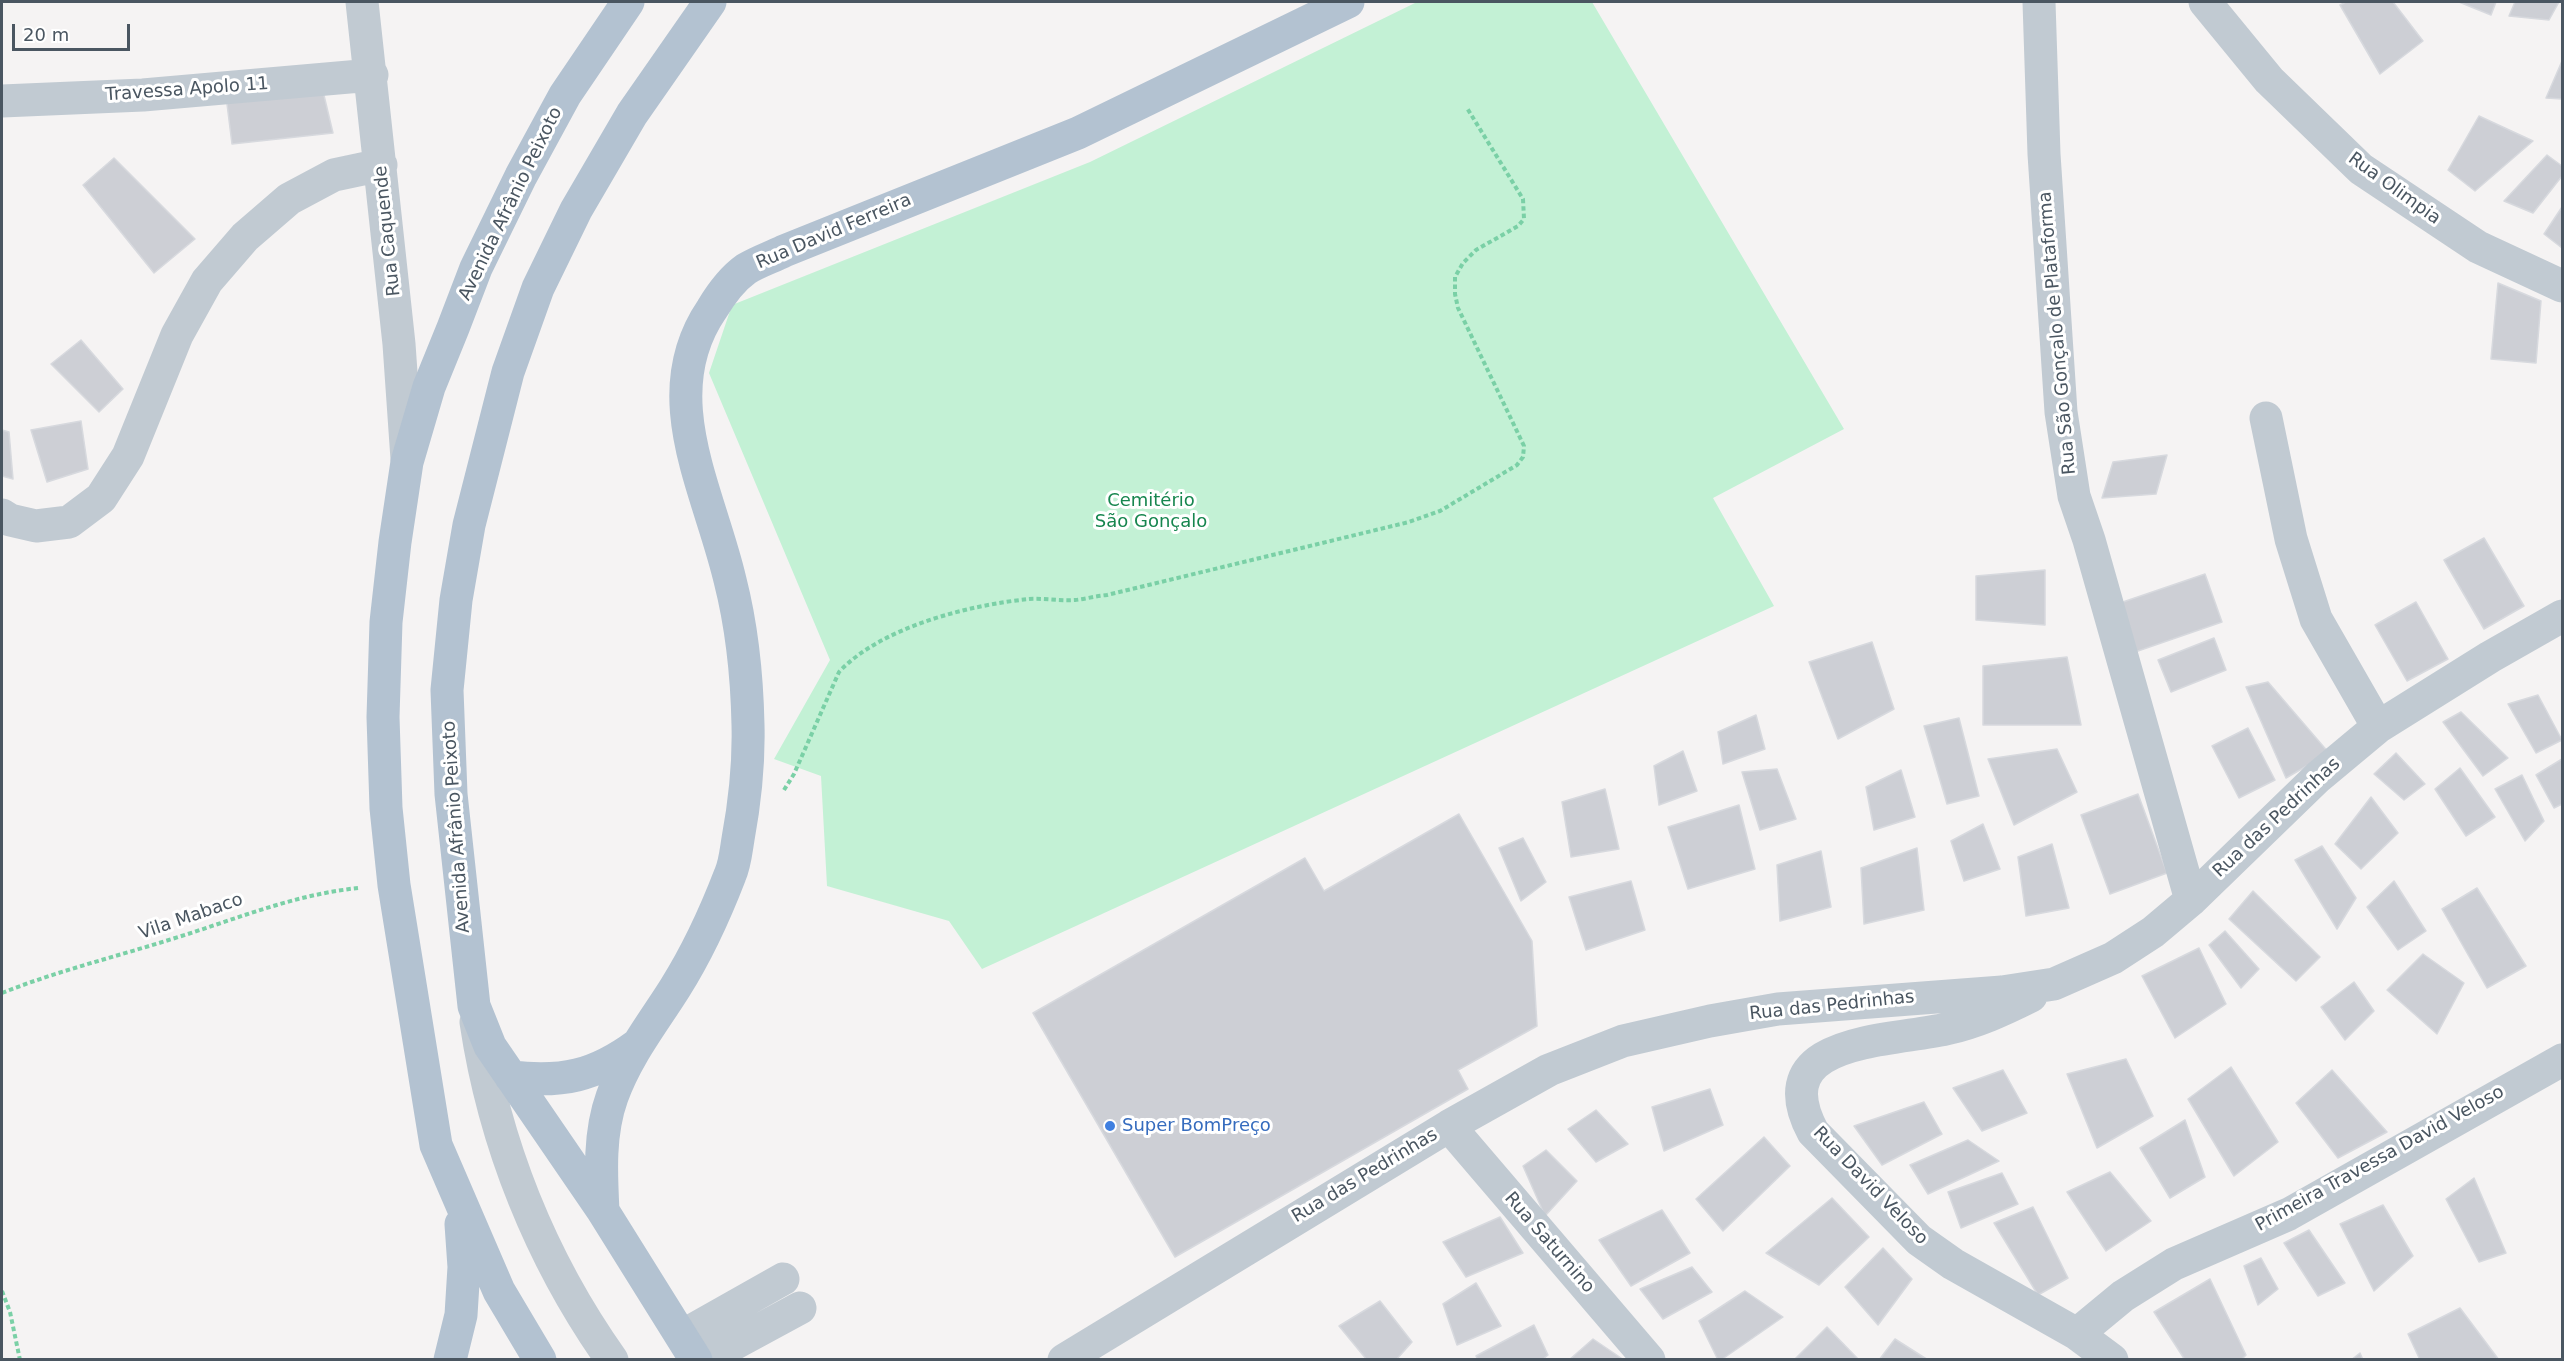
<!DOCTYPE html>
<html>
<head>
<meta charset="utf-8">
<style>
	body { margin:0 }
	#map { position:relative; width:2564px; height:1361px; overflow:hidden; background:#f5f3f3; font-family:"DejaVu Sans",sans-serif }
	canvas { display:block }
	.frame { position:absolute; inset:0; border:3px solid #4a5661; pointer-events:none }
	.scale { position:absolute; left:12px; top:24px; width:118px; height:27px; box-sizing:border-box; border:3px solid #4a5661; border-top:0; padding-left:8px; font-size:18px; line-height:21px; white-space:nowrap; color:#4a5661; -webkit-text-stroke:4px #fff; paint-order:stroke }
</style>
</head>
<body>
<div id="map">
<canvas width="2564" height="1361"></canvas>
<div class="frame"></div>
<div class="scale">20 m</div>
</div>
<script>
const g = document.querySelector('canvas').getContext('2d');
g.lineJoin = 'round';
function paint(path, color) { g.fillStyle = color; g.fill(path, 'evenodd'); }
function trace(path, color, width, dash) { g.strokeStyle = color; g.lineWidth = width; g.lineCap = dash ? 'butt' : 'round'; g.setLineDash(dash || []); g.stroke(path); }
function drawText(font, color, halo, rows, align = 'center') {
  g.font = font + ' "DejaVu Sans",sans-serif'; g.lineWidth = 6; g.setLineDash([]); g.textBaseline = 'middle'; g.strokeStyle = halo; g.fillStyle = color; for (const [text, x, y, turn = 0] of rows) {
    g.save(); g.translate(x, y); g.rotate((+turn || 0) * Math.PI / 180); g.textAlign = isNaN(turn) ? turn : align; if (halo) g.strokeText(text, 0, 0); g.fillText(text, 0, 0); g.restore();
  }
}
paint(new Path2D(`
	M1417,2H1592L1844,429L1713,498L1774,606L982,969L949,921L827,886L821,776L774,759L830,660L709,373L732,305L1090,162Z`), '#c3f1d5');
const building = new Path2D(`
	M2346,2H2393L2423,41L2380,74L2340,5Z
	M2459,2H2496L2491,15Z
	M2515,2H2559L2549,20L2509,16Z
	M2562,61V99L2546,98Z
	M322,87L333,133L232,144L226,96Z
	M2479,116L2533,141L2475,191L2448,170Z
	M2547,155L2562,166V176L2533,213L2504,201Z
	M114,158L195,239L154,273L83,185Z
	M2562,207V248L2544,234Z
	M2498,283L2541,301L2536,363L2491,359Z
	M81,340L123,389L99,412L51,364Z
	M81,421L88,469L47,482L31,430Z
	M2,430L9,432L13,479L2,476Z
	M2167,455L2156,494L2102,498L2113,462Z
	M2484,538L2524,606L2484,629L2444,560Z
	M2045,570V625L1976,620V576Z
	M2205,574L2222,622L2135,652L2117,604Z
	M2416,602L2448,659L2407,681L2375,625Z
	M2214,638L2226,670L2171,692L2158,660Z
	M1872,642L1894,709L1838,739L1809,662Z
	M2067,657L2081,725H1983V666Z
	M2268,682L2329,753L2286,778L2246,687Z
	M2538,695L2562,740L2536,753L2508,704Z
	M2461,712L2508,758L2483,776L2443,722Z
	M1756,715L1765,749L1723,764L1718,732Z
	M1959,718L1979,796L1947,804L1924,726Z
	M2248,728L2275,780L2239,798L2212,746Z
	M2057,749L2077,792L2014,825L1988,759Z
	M1683,751L1697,791L1659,805L1654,766Z
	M2396,753L2425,784L2404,800L2374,774Z
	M2562,759V804L2554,808L2536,775Z
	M2460,768L2495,817L2466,836L2435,789Z
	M1777,769L1796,819L1760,830L1742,772Z
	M1901,770L1915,817L1874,830L1866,787Z
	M2522,775L2544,821L2525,841L2495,789Z
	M1605,789L1619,849L1571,857L1562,802Z
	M2138,794L2167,873L2110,894L2081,815Z
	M2371,797L2398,833L2361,869L2335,844Z
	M1739,805L1755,869L1688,889L1668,827Z
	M1459,814L1532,941L1537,1026L1458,1070L1468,1089L1175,1257L1033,1013L1305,858L1324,891Z
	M1983,824L2000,869L1964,881L1951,841Z
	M1523,838L1546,882L1521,901L1499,848Z
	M2052,844L2069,908L2026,916L2018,857Z
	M2322,846L2356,898L2337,929L2295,860Z
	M1917,848L1924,910L1864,924L1861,868Z
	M1821,851L1831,907L1780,921L1777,865Z
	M1631,881L1645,930L1586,950L1569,897Z
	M2394,881L2426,931L2398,950L2367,907Z
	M2477,888L2526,966L2487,988L2442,909Z
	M2253,891L2320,957L2296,981L2229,919Z
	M2225,931L2259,969L2241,988L2209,945Z
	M2199,948L2226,1004L2175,1038L2142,976Z
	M2423,954L2464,983L2437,1034L2387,990Z
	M2354,982L2374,1011L2345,1040L2321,1007Z
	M2126,1059L2153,1116L2097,1148L2067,1074Z
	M2231,1067L2278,1142L2234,1176L2188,1099Z
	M2003,1070L2027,1113L1982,1131L1953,1088Z
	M2332,1070L2387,1132L2338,1158L2296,1103Z
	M1710,1089L1723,1125L1664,1151L1652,1107Z
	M1924,1102L1942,1134L1882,1165L1854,1126Z
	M1596,1110L1628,1144L1596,1162L1568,1129Z
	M2185,1120L2205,1177L2170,1198L2140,1148Z
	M1764,1137L1790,1166L1723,1231L1696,1199Z
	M1968,1140L1999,1161L1928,1194L1910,1165Z
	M1546,1150L1577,1181L1545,1216L1523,1166Z
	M2110,1172L2151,1221L2106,1251L2067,1192Z
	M2002,1173L2018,1204L1961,1228L1948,1192Z
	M2474,1178L2506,1253L2479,1262L2446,1199Z
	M1832,1198L1869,1237L1819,1285L1766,1253Z
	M2383,1205L2413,1256L2374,1291L2340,1224Z
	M2033,1207L2068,1278L2038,1295L1994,1223Z
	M1662,1210L1690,1253L1631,1286L1599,1240Z
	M1500,1217L1523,1253L1466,1277L1443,1242Z
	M2309,1230L2345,1283L2318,1296L2284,1243Z
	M1883,1248L1912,1279L1878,1325L1845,1287Z
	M2261,1258L2278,1289L2258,1305L2244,1266Z
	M1692,1267L1712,1292L1663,1319L1640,1289Z
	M2210,1279L2246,1355L2241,1360H2185L2154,1312Z
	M1476,1283L1501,1326L1457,1345L1443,1304Z
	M1745,1291L1783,1317L1721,1360H1718L1699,1321Z
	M1380,1301L1412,1342L1396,1360H1367L1339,1326Z
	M2460,1308L2499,1360H2420L2408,1334Z
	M1534,1325L1548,1355L1542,1360H1478L1476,1356Z
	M1827,1327L1859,1360H1794Z
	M1593,1339L1624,1360H1569Z
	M1895,1339L1928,1360H1879Z
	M2360,1353L2363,1360H2351Z`);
paint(building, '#cdcfd5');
trace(building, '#d7d9de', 1.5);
trace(new Path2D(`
	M784,790L794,774L839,672C881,627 969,605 1029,599C1044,598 1059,601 1075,600C1085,599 1096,596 1107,595L1409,522L1440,511L1517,465L1523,457L1524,446L1458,308L1455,294V277L1463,263L1476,250L1518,226L1524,219L1523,199L1467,108
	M2,993C57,971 115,957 172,939C234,920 292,895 358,888
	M2,1291L10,1312L20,1360`), '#7ad0a6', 4, [4.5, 3]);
trace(new Path2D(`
	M362,2L399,344L407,459
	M2039,2L2044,154L2061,412L2074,496L2089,540L2191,900
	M2205,2L2269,80L2361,169L2478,247L2562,286
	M2,101L143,95L372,75
	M2266,418L2291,539L2316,619L2378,727
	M2,515L10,520L36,526L69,522L101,498L128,456L177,335L207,281L245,237L289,199L334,175L381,165
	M2031,996C2003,1010 1977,1022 1946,1029C1889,1042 1763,1038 1813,1132L1919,1240L1953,1264L2077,1334L2112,1360
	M476,1022C494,1143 541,1260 612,1360
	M1449,1126L1649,1360
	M2077,1334L2123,1296L2174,1264L2289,1214L2562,1060
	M682,1336L783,1279
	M704,1360L800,1308
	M1064,1360L1449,1126L1549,1070L1623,1041L1710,1021L1778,1009L2002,992L2054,984L2113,958L2153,932L2191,900L2318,777L2378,727L2490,657L2562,616`), '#c1cad2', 33);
trace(new Path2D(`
	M511,1077C562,1083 595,1076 637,1045
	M603,1211C601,1173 599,1133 612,1097C626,1057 653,1023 675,988C697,953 715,914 730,875C735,864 736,851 738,839C745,801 749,764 748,725C747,676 742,627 730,580C709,490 653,395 712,309C721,294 732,279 746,269C757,262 772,257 784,251L1078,133L1348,2
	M450,1360L461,1315L464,1267L461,1224
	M540,1360L499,1291L436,1145L394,885L386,808L383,717L386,622L395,542L407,462L429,387L453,328L476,268L521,176L565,95L628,2
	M696,1360L603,1211L490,1046L474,1006L451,794L447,690L456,600L469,525L508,372L538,288L576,210L632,114L710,2`), '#b3c2d1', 33);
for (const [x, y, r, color] of [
	[1110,1126,6,"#3f7fe0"]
]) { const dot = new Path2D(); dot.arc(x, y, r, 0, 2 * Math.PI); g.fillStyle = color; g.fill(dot); trace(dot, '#fff', 2); }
drawText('18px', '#4a5661', '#fff', [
	["Travessa Apolo 11",187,90,-4],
	["Rua Olimpia",2394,189,36],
	["Avenida Afrânio Peixoto",511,204,-64],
	["Rua Caquende",388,231,-96],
	["Rua David Ferreira",834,232,-23],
	["Rua São Gonçalo de Plataforma",2058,333,-95],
	["Rua das Pedrinhas",2277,818,-43],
	["Avenida Afrânio Peixoto",457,827,-94],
	["Vila Mabaco",191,917,-19],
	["Rua das Pedrinhas",1832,1006,-6],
	["Primeira Travessa David Veloso",2380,1159,-29],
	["Rua das Pedrinhas",1365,1176,-31],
	["Rua David Veloso",1870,1186,46],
	["Rua Saturnino",1549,1243,49]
]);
drawText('18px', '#17864f', '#fff', [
	["Cemitério",1151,501],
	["São Gonçalo",1151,522]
]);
drawText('18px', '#366cbe', '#fff', [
	["Super BomPreço",1122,1126]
], 'left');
</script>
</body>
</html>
